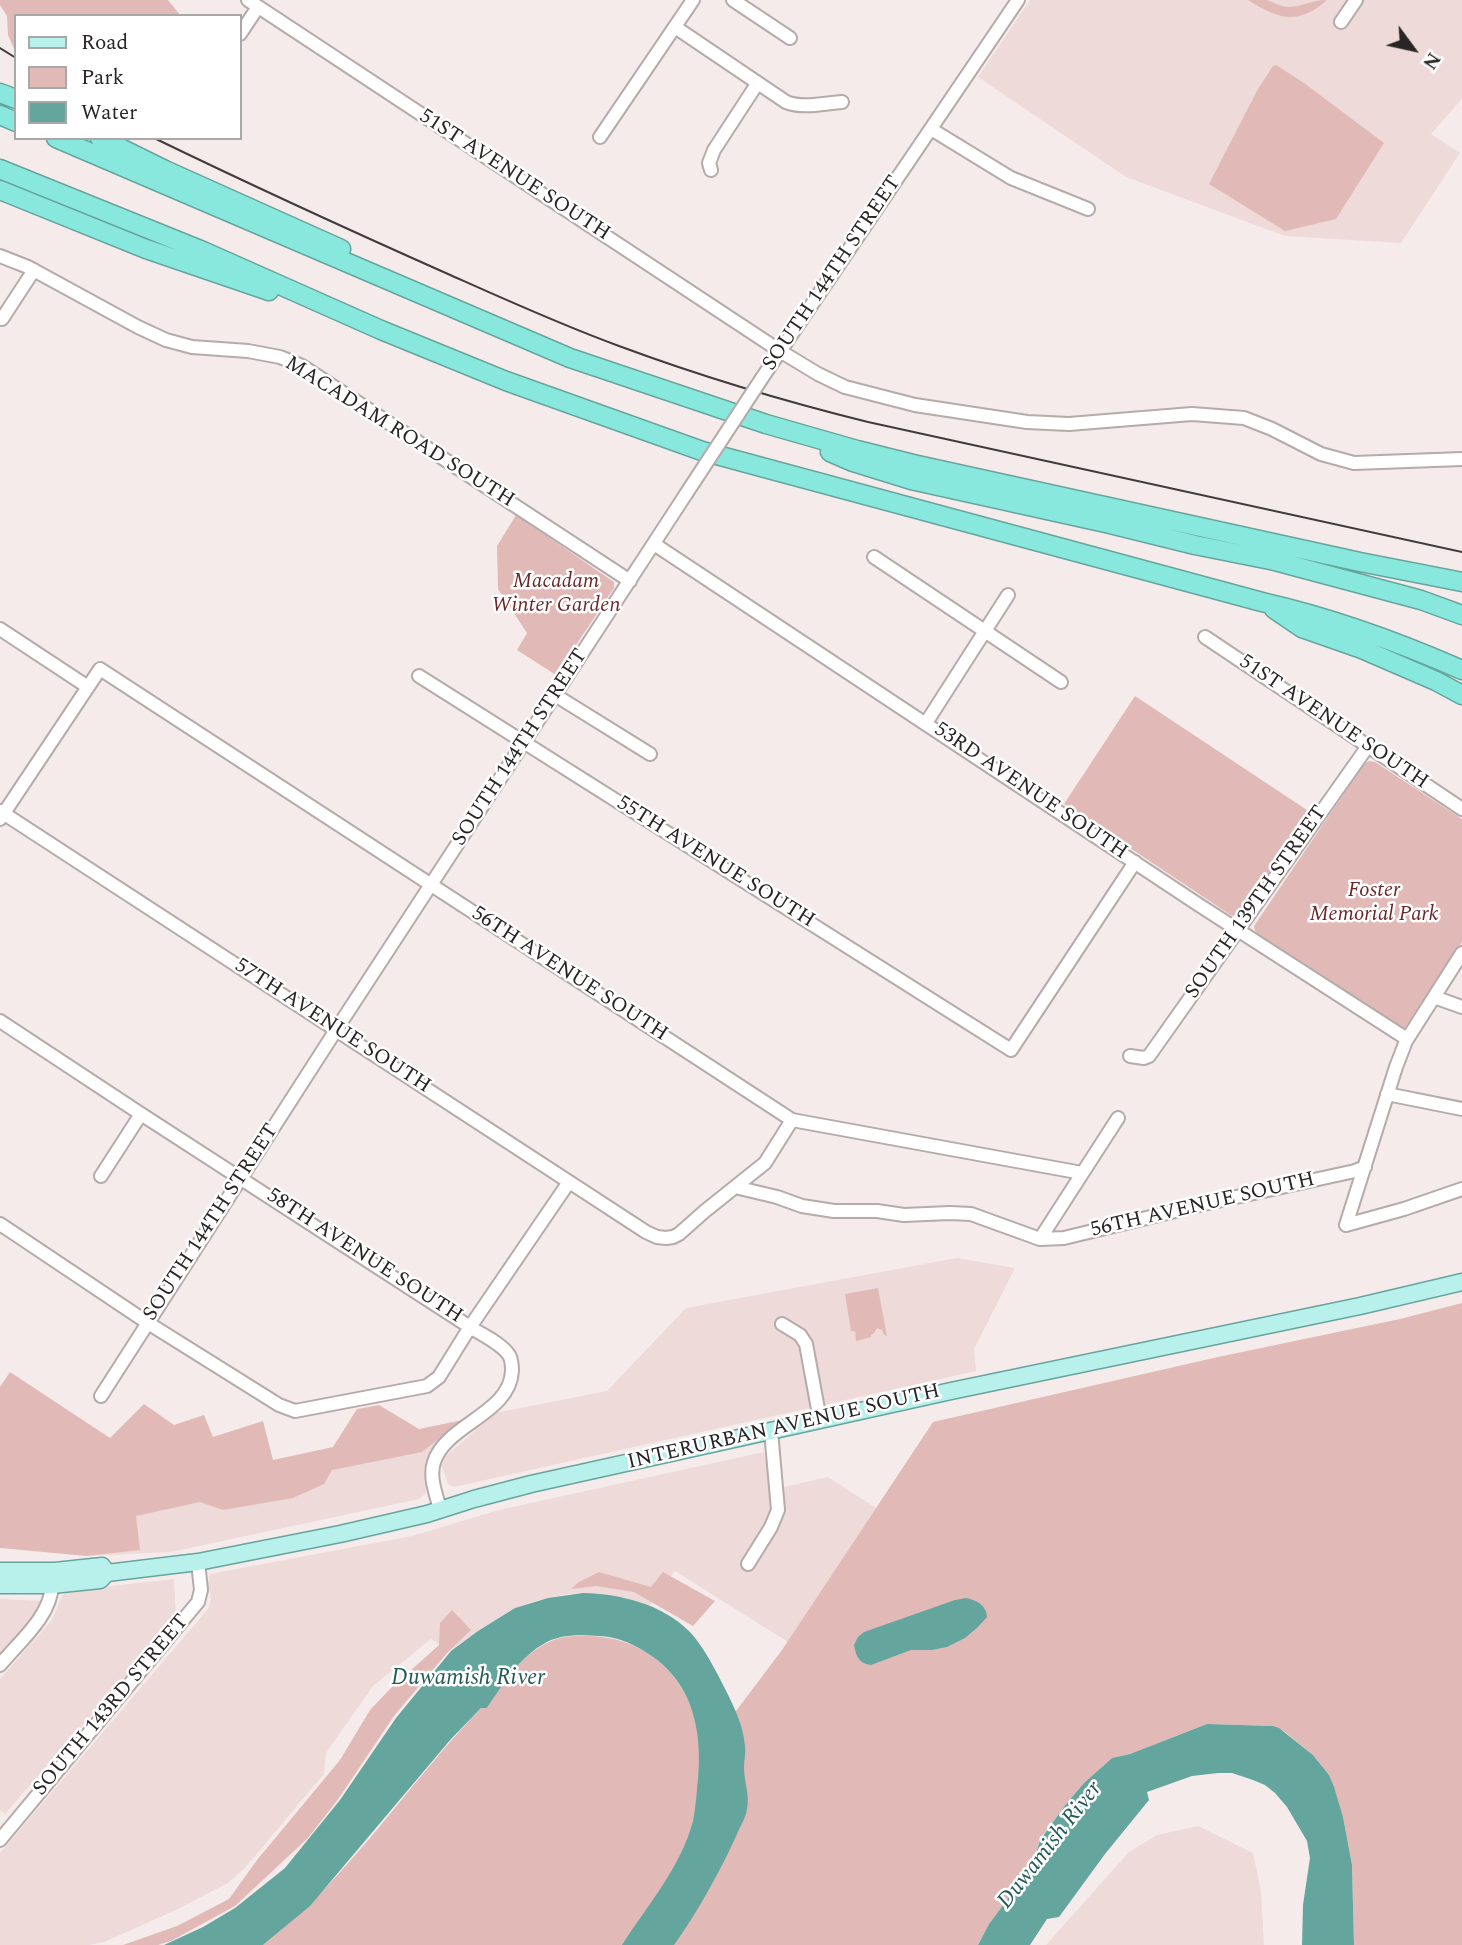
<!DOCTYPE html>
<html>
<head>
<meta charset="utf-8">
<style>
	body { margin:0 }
	#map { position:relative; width:1462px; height:1945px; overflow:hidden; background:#f6ebeb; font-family:Spectral,serif }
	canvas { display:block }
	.legend { position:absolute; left:14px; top:14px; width:228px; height:126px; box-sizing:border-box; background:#fff; border:2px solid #a9a8a8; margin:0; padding:9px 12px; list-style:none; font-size:21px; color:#292525 }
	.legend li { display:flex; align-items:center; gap:14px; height:35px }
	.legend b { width:35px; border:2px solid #a9a8a8 }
	.north { position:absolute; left:1378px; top:14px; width:70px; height:70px; -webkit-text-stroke:5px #fff; paint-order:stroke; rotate:123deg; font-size:19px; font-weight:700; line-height:28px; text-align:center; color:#292525 }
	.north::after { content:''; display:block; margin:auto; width:24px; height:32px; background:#292525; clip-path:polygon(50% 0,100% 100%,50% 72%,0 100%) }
</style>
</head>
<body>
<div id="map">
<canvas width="1462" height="1945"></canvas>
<ul class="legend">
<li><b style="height:9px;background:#b8f1eb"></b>Road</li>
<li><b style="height:19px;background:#e1bab8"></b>Park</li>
<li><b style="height:19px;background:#64a59e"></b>Water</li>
</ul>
<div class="north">N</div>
</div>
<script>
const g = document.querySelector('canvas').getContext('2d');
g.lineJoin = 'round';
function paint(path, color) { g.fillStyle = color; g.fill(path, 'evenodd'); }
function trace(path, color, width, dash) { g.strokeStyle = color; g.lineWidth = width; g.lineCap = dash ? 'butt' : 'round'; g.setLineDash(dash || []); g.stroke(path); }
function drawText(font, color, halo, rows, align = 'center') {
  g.font = font + ' Spectral,serif'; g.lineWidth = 5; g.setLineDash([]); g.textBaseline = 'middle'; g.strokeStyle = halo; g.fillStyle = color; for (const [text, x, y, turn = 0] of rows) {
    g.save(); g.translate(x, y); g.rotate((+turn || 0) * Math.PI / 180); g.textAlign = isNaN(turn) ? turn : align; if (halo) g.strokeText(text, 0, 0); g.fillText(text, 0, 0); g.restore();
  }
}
paint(new Path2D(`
	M1030,0H1462V99L1431,134L1460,153L1401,243L1285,236L1126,177L978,77Z
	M957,1258L1015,1268L974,1349L976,1371L454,1487L448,1484L442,1466L444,1458L495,1413L607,1391L686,1308Z
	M463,1420L436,1444L431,1452L428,1460L426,1493L419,1499L171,1552L86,1556L85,1495L174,1481Z
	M764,1452L771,1490L828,1477L876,1508L788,1642L675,1571L649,1606L625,1598L583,1593L562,1595L535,1601L515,1608L478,1631L451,1651L431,1639L373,1686L326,1753L324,1774L245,1868L228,1883L176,1910L104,1942L89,1945H0V1853L208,1609L211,1599L208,1583L210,1574L412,1536L499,1510Z
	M174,1579L176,1618L5,1814L0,1810V1679L52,1620L62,1596L67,1591Z
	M0,1599L44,1601L33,1619L0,1658Z
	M1198,1826L1253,1853L1261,1891L1264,1945H1046L1129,1852L1157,1835Z`), '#eddad9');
paint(new Path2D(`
	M0,0H168L180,15L16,16V53L8,35L7,16L0,5Z
	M1248,0C1253,0 1261,0 1266,0C1273,2 1279,6 1288,7C1302,7 1311,0 1327,0C1298,26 1278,19 1248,0Z
	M1276,65L1304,83L1384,143L1336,219L1285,231L1209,184L1258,89L1273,66Z
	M516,515L614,582V588L556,675L517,650L527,633L498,589L497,546Z
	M1135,696L1310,812L1245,911L1232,916L1064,804Z
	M1369,761L1375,762L1462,819V942L1404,1029L1260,936L1255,931L1254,926L1364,764Z
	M878,1288L887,1336L884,1335L882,1330L877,1328L874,1333L871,1335V1337L856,1341L855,1331H851L845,1294Z
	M1462,1303V1945H1354L1352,1865L1343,1817L1329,1775L1313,1755L1285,1732L1273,1726L1207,1724L1130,1754L1112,1758L1084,1783L1066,1804L1040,1839L1033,1865L989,1924L978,1945H263C348,1879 407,1785 481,1708H487C504,1682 520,1656 549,1642C561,1636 573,1636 586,1636C638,1636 679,1666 694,1716L736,1711L782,1650L933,1422L1218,1357L1400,1319Z
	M10,1372L110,1438L144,1404L174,1425L204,1415L213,1437L263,1421L273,1460L333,1447L357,1409L379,1405L419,1429L463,1420L422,1452L332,1470L324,1484L293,1498L223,1510L200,1502L136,1516L140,1550L86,1556L0,1548V1387Z
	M599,1572L651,1587L663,1572L715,1601L693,1626L634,1592L596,1586L571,1589L579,1582Z
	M452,1610L471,1630L448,1652L394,1716L339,1798L308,1838L235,1906L171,1941L158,1945H123L177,1926L229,1899L257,1860L340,1760L370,1710L390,1689L439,1645L440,1623Z`), '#e1bab8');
paint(new Path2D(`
	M583,1593C621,1594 662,1604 690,1632C702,1645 711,1662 719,1677C730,1699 743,1721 745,1746C746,1753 744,1760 744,1767C744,1782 750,1795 747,1809C746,1818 740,1826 737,1834C722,1868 696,1915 674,1945H622C647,1906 681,1867 693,1821C695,1811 696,1800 697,1790C704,1735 695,1681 644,1651C629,1642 616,1637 599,1636C582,1635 563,1634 547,1642C519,1657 504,1683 487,1708H481L451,1739L310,1906L263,1945H164L203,1927L235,1908L285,1868L340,1800L396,1718L451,1651L478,1631L515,1608L548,1598Z
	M966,1598C977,1600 986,1605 987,1617L978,1627L965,1638L947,1647L932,1650H911L871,1665C859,1664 856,1656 854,1645L858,1637L864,1632L955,1600Z
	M1207,1724L1273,1726L1279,1728L1313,1755L1329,1775L1334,1787L1343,1817L1352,1865L1354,1945H1302L1303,1905L1310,1858L1307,1841L1287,1807L1275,1793L1265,1785L1253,1780L1232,1773H1218L1192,1776L1147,1792L1149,1800L1105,1854L1059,1917L1047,1919L1030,1945H978L989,1924L1033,1865L1040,1840L1066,1804L1084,1783L1112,1758L1130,1754Z`), '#64a59e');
const minor = new Path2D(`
	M248,0L780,351L818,374L845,387L915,405L1027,422L1069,424L1192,414L1244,418L1272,429L1321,454L1354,463L1462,459
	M733,0L790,38
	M1341,22L1356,0
	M675,27L786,102C803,109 825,103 842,102
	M240,34L258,7
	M931,129L1011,178L1088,209
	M600,137L693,0
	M711,170L709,163L714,150L757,84
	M0,256L28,267L138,327L166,340L192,347L248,351L280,357L302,366L630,581
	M2,319L34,270
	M762,378L1018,0
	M654,544L1199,905L1407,1039
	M874,557L1061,682
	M0,629L88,687
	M1205,637L1462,809
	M419,676L1011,1050L1135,862
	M555,695L650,754
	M926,723L1008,595
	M0,811L577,1187L646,1232L657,1237L666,1238L673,1237L679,1234L705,1211L765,1163L792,1120
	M0,819L100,669L792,1120L1082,1173
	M1434,997L1462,1007
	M0,1021L141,1114L470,1327C482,1335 501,1343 509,1355C512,1360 512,1365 512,1371C510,1414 446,1424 434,1462C429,1477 436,1494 440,1509
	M1130,1056L1144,1058L1149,1056L1368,746
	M1387,1094L1462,1109
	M101,1176L141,1114
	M735,1187L777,1197L802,1206L834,1211H877L904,1215L950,1213L971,1214L1040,1239L1064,1238L1204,1204L1355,1171L1365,1167
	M0,1224L148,1323L279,1405L295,1411L427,1386L439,1377L470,1327L569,1182
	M1346,1225L1396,1067L1406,1041L1462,953
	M1346,1225L1404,1209L1462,1189
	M1040,1239L1118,1118
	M782,1324L800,1335L806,1344L820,1420
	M101,1396L336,1030L686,494
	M748,1564L771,1527L778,1510L771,1431
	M0,1665C19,1642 51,1616 52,1585
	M0,1840L198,1602L201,1590L198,1562`);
const major = new Path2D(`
	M0,1571H55L102,1566L107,1573
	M0,1585H52L100,1580L107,1573L198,1562L340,1534L427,1514L474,1499L531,1484L951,1391L1360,1306L1462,1282`);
const highway = new Path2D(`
	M0,93L16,99
	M0,115L16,122
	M56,138L570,358L766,424L857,450L913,464L1360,562L1462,582
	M100,138L165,170L341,249
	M0,169L203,251L381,330L506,381L702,451L1262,602C1333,618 1396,641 1462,670
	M0,190L146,249L269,291
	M830,452L853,462L911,480L1110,524L1195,545L1275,561L1421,600L1462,615
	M1274,609L1302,628L1362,649L1436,681L1462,695`);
trace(minor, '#b5abaa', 16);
trace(major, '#67a49d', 19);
trace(highway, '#67a49d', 21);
trace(minor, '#fff', 12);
trace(major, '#b8f1eb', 16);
trace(highway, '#89e8de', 18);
trace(new Path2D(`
	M0,48L16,58
	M154,138C251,185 349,230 448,274C504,299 561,325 619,346C700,376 783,401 868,422L1462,552`), '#413c3c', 2);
const minorBridge = new Path2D(`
	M686,494L762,378`);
trace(minorBridge, '#b5abaa', 16, []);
trace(minorBridge, '#fff', 12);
drawText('21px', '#292525', '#fff', [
	["51ST AVENUE SOUTH",514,176,33],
	["SOUTH 144TH STREET",833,274,-56],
	["MACADAM ROAD SOUTH",399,433,32],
	["51ST AVENUE SOUTH",1333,723,34],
	["SOUTH 144TH STREET",521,748,-57],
	["53RD AVENUE SOUTH",1030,792,34],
	["55TH AVENUE SOUTH",715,863,32],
	["SOUTH 139TH STREET",1257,903,-55],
	["56TH AVENUE SOUTH",569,975,33],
	["57TH AVENUE SOUTH",332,1027,33],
	["56TH AVENUE SOUTH",1203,1206,-13],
	["SOUTH 144TH STREET",212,1223,-57],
	["58TH AVENUE SOUTH",364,1257,33],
	["INTERURBAN AVENUE SOUTH",784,1428,-13],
	["SOUTH 143RD STREET",112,1706,-50]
]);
drawText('italic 21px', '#6c2728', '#fff', [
	["Macadam",556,583],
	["Winter Garden",556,607],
	["Foster",1374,892],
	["Memorial Park",1374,916]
]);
drawText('italic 23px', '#235b56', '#fff', [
	["Duwamish River",468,1679],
	["Duwamish River",1051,1846,-52]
]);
</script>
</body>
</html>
